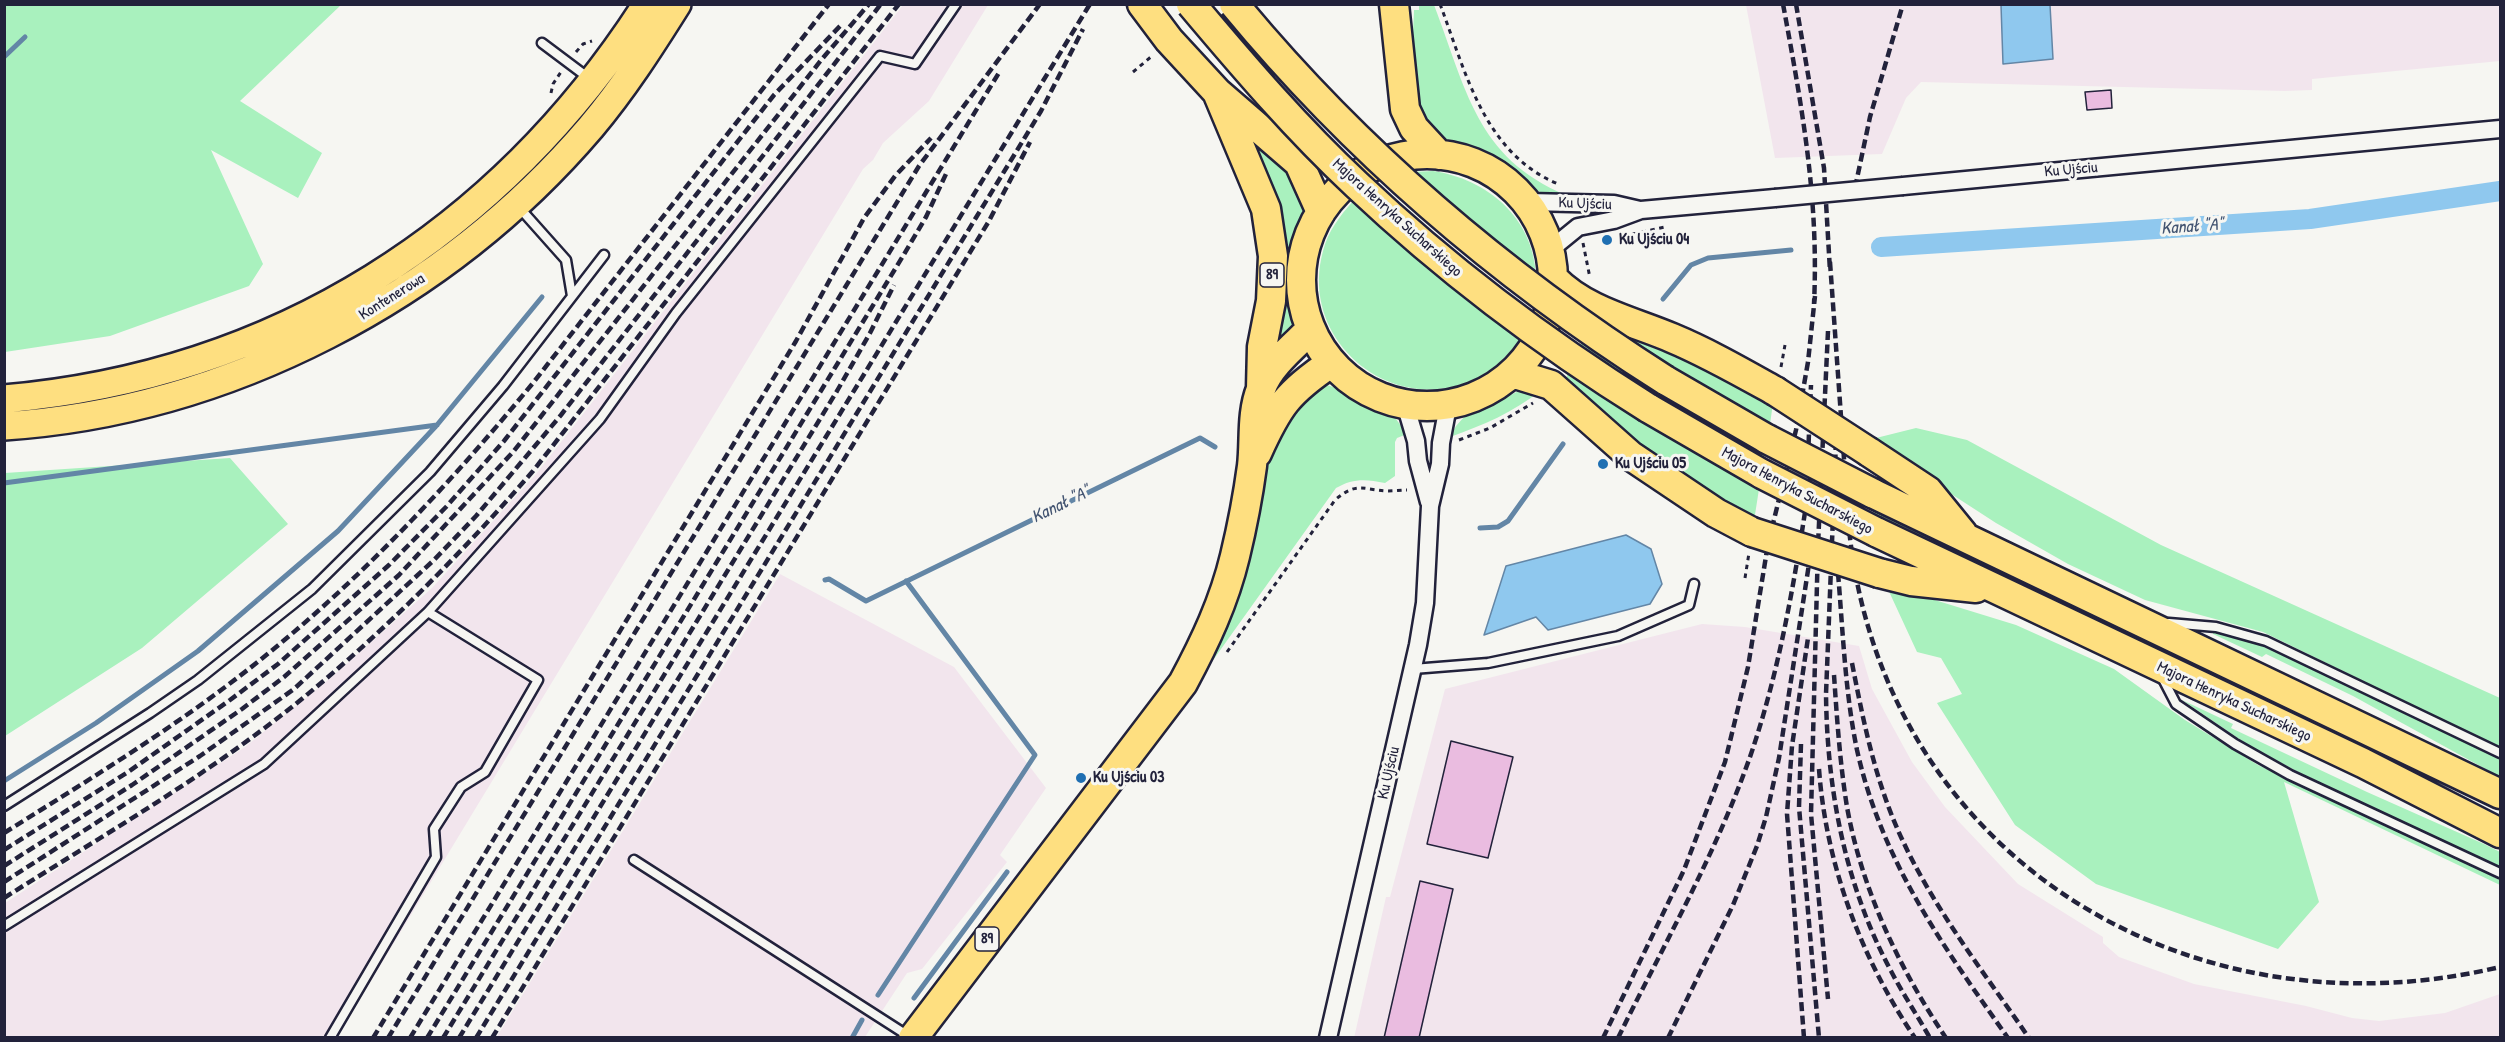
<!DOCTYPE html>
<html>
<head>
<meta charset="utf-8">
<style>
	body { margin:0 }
	#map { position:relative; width:2505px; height:1042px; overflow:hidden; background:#f6f6f2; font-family:"Patrick Hand",sans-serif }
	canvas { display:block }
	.frame { position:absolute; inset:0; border:6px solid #22223b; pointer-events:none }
</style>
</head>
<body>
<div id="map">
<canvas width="2505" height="1042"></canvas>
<div class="frame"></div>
</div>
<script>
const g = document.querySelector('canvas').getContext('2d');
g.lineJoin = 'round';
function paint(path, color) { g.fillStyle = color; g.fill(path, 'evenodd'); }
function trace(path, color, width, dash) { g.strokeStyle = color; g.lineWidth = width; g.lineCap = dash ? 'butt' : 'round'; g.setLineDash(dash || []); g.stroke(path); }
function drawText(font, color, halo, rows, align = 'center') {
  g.font = font + ' "Patrick Hand",sans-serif'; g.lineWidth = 6; g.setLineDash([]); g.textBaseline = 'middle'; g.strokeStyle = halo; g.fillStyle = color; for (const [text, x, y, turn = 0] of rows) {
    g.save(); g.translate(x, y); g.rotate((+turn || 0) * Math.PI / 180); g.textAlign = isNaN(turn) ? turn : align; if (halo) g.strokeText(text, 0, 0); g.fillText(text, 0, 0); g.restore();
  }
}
paint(new Path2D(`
	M903,5H988L929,101L883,143L873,160L863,169L337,1037L5,1038V903L245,747L333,676L432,588L536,474Z
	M1746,5H2500V61L2312,79V90L2285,91L1921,82L1906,98L1882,154L1775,158Z
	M780,574L954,667L1046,788L1000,855L1007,862L922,969L907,973L865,1037L496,1038Z
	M1702,624L1745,627L1859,646L1872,689L1912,762L1945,807L2018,884L2103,937V943L2119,957L2194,984L2306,1006L2352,1018L2379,1021L2445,1013L2500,994V1038H1354L1386,897H1390L1445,689Z`), '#f2e5ed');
paint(new Path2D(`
	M5,4L341,5L240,101L322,153L298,198L211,150L263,264L249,286L110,336L5,352Z
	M1419,5H1434C1466,88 1476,158 1566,195C1530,197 1530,181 1503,163C1484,151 1462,149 1443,139C1435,135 1421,120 1418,112C1409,83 1413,40 1414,10H1419Z
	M1240,126L1283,160L1304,204L1289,272L1292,326L1291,334L1273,355Z
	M1433,171C1487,179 1533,217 1536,275L1412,172Z
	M1353,201L1471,302L1520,340C1509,353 1499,365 1484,374C1400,424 1297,345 1323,251C1328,231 1340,216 1353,201Z
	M1597,319L1644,337L1773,403L1770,424L1672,368Z
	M1582,342L1659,392L1765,453L1764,459L1694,420L1579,348Z
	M1568,373L1641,421L1759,489L1754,521L1681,481L1564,384Z
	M1327,385L1339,389L1389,414L1396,419L1407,434L1397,438L1395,442V476L1385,483C1366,479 1353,478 1336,488L1196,684L1275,429L1319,386Z
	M1523,389L1541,390C1513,413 1483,425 1450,437L1456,426L1464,417Z
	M1916,428L1967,440L2161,545L2500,698V748L2263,632L2145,600L2068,564L1996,523L1868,440Z
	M230,458L288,524L142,648L5,736V473Z
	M1873,507L2251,687L2246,696L1874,518Z
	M1886,585L2016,625L2114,669L2185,720L2258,765L2478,869L2500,880V885L2284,782L2319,902L2278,949L2096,884L2015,825L1937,703L1962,694L1941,658L1917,652Z
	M2213,632L2246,640L2285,655L2500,759V777L2353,696L2266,654L2262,657L2213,634Z
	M2182,700L2233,724L2231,728L2367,792L2484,844L2500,852V867L2300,773L2248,745Z`), '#a9f1be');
const water = new Path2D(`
	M2001,5H2050L2053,59L2003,64Z
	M1626,535L1651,549L1662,584L1650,604L1548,630L1536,617L1484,635L1506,566Z`);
paint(water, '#8fc8ee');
trace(water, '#6386a6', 1.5);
trace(new Path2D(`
	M4,57L25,37
	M1663,299L1691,265L1708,258L1791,250
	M4,483L437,425
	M1480,528L1498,527L1508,521L1563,444
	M825,580L829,579L866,601L1200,438L1215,447
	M4,781L96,723L198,651L338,531L437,425L542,297
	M878,995L1035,755L906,581
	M914,998L1007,872
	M852,1038L862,1020`), '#6386a6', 5);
trace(new Path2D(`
	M1881,247L2310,219L2500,191`), '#8fc8ee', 20);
const building = new Path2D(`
	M2111,90L2112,108L2087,110L2085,92Z
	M1451,741L1513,757L1488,858L1427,844Z
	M1420,881L1453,889L1419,1038H1384Z`);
paint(building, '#eabce0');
trace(building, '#22223b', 1.5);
const service = new Path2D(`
	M542,43L590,79
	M517,205L566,260L572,296
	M2169,623L2216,627L2266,641L2500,753
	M1413,669L1488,663L1618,636L1689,605L1694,584
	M2162,677L2176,704L2235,744L2290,775L2500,873
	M4,806L150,713L198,680L312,589L430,472L503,386L604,255
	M634,860L910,1037
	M4,926L264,764L428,612L600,419L676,313L880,56L915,64L956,4
	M330,1038L436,857L434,829L461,787L485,772L538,680L428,612`);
const minor = new Path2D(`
	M1903,186L2500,129
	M1529,202L1614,204L1640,210
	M1551,249L1578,227L1614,220L1641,210L1775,198
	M1405,404L1416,441L1418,461L1429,502
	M1328,1038L1418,645L1425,603L1430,506L1440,464L1441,443L1448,406`);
const primary = new Path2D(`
	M4,399C277,375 500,233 647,4
	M4,426C229,411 446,297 591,127C623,89 650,47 677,4`);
const trunk = new Path2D(`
	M1142,4L1169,40L1217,92L1299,163L1321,212
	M1394,4L1405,109L1414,128L1439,155
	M1217,92L1266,209L1273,256L1271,301L1262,347L1261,388
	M1301 280a126 126 0 1 1 252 0a126 126 0 1 1-252 0Z
	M1554,279C1585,311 1632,321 1672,338C1708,353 1741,372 1775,391
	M1512,373L1551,385L1631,456L1716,513L1752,532
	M1665,380L1767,439
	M1648,408L1762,474
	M1869,452L1928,491L1963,534
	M1257,453C1278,406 1288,392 1331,363
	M1872,493L2500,794
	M1876,532L2363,763L2500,833
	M1879,573L1911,581L1976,588
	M913,1038L1183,683C1205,642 1224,602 1235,556C1242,527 1248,496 1252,466C1255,440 1251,414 1261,389C1269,366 1293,347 1310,330`);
trace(service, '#22223b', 13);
trace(minor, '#22223b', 21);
trace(primary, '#22223b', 32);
trace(trunk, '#22223b', 33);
trace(new Path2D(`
	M1440,4C1466,73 1484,153 1558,184
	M576,52L583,44L592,41
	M1133,72L1152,56
	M551,93L553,84L561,72
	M1624,236L1665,227
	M1583,243L1590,278
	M1781,367L1785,345
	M1459,440L1490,428L1533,403
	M1745,578L1749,553
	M1227,652L1335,500C1357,481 1363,490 1388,491C1394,491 1401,490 1407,490`), '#22223b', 3, [4.5, 4.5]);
trace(service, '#f6f6f2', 8);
trace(minor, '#f6f6f2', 16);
trace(primary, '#fedf80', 27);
trace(trunk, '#fedf80', 28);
trace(new Path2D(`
	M1783,4C1802,107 1819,199 1814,304
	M1796,4L1824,168L1830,271
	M1855,188L1870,117L1903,4
	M1830,262L1849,529C1882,853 2185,1042 2500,967
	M1828,331L1818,545L1811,814L1828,999
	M1836,441L1826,694C1827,790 1845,885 1891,971C1903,994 1917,1015 1930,1038
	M1808,457L1811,385
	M1838,573C1843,632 1845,692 1857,750C1882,862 1943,946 2008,1038
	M1852,663C1861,709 1870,755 1886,800C1917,888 1977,962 2029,1038
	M1834,675C1837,719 1840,764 1847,807C1862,890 1899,968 1946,1038
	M1801,744L1799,807L1819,1038
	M1819,769C1826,865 1861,958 1915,1038
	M4,833C95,776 187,720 270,652C368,572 453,480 533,383L829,4
	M4,850L128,772L230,700L278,664L389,565L446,507L504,441L774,95L841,25
	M4,866L132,785L242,709L284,677L399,575L513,452L822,59L869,4
	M4,882L200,756L294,689L434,560L476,516L561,415L881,4
	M4,898C105,834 210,774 303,698C386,630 462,553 533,471L899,4
	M373,1038L796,341L864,218L895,176L931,138
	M388,1038L919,166L1040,4
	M410,1038L1000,71
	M427,1038L903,256L926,217L946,174
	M443,1038L837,391L870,333L894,285
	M459,1038L1090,4
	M476,1038L1041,111L1083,29
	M492,1038L989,221L1030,142
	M1603,1038L1684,870L1725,762L1748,667L1768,544L1796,430L1808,362L1815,296
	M1618,1038C1664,944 1717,852 1751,754C1785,654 1799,551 1815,447
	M1668,1038L1733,905L1757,846L1766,817L1779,758L1811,551
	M1804,1038L1787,814L1792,746L1808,638`), '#22223b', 4.5, [9, 4.5]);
const minorBridge = new Path2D(`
	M1775,198L1903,186`);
const trunkBridge = new Path2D(`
	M1191,4C1244,67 1297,129 1357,185C1446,269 1544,343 1648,408
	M1234,4C1357,153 1503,277 1665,380
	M1775,391L1869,452
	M1767,439L1872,493
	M1762,474L1876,532
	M1752,532L1879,573`);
trace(minorBridge, '#22223b', 21, []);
trace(trunkBridge, '#22223b', 33, []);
trace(minorBridge, '#f6f6f2', 16);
trace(trunkBridge, '#fedf80', 28);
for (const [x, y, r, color] of [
	[1607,240,6,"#1f6fb2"],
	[1603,464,6,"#1f6fb2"],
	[1081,778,6,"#1f6fb2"]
]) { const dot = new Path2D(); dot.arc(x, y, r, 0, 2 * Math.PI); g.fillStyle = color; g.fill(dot); trace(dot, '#f6f6f2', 2); }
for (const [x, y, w] of [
	[1272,275,24],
	[987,939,24]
]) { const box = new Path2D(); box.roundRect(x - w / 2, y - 12, w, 24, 4.5); g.fillStyle = '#f6f6f2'; g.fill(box); trace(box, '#22223b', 1.5); }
drawText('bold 15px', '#22223b', null, [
	["89",1272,275],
	["89",987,939]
]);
drawText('16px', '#22223b', '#f6f6f2', [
	["Ku Ujściu",2071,170,-5],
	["Ku Ujściu",1585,204,2],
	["Majora Henryka Sucharskiego",1397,218,42],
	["Kontenerowa",392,297,-32],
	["Majora Henryka Sucharskiego",1797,491,28],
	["Majora Henryka Sucharskiego",2234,702,25],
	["Ku Ujściu",1389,773,-77]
]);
drawText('bold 16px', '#22223b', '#f6f6f2', [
	["Ku Ujściu 04",1619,240],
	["Ku Ujściu 05",1615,464],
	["Ku Ujściu 03",1093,778]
], 'left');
drawText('italic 18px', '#435471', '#f6f6f2', [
	["Kanał \"A\"",2192,227,-4],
	["Kanał \"A\"",1061,505,-26]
]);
</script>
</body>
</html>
